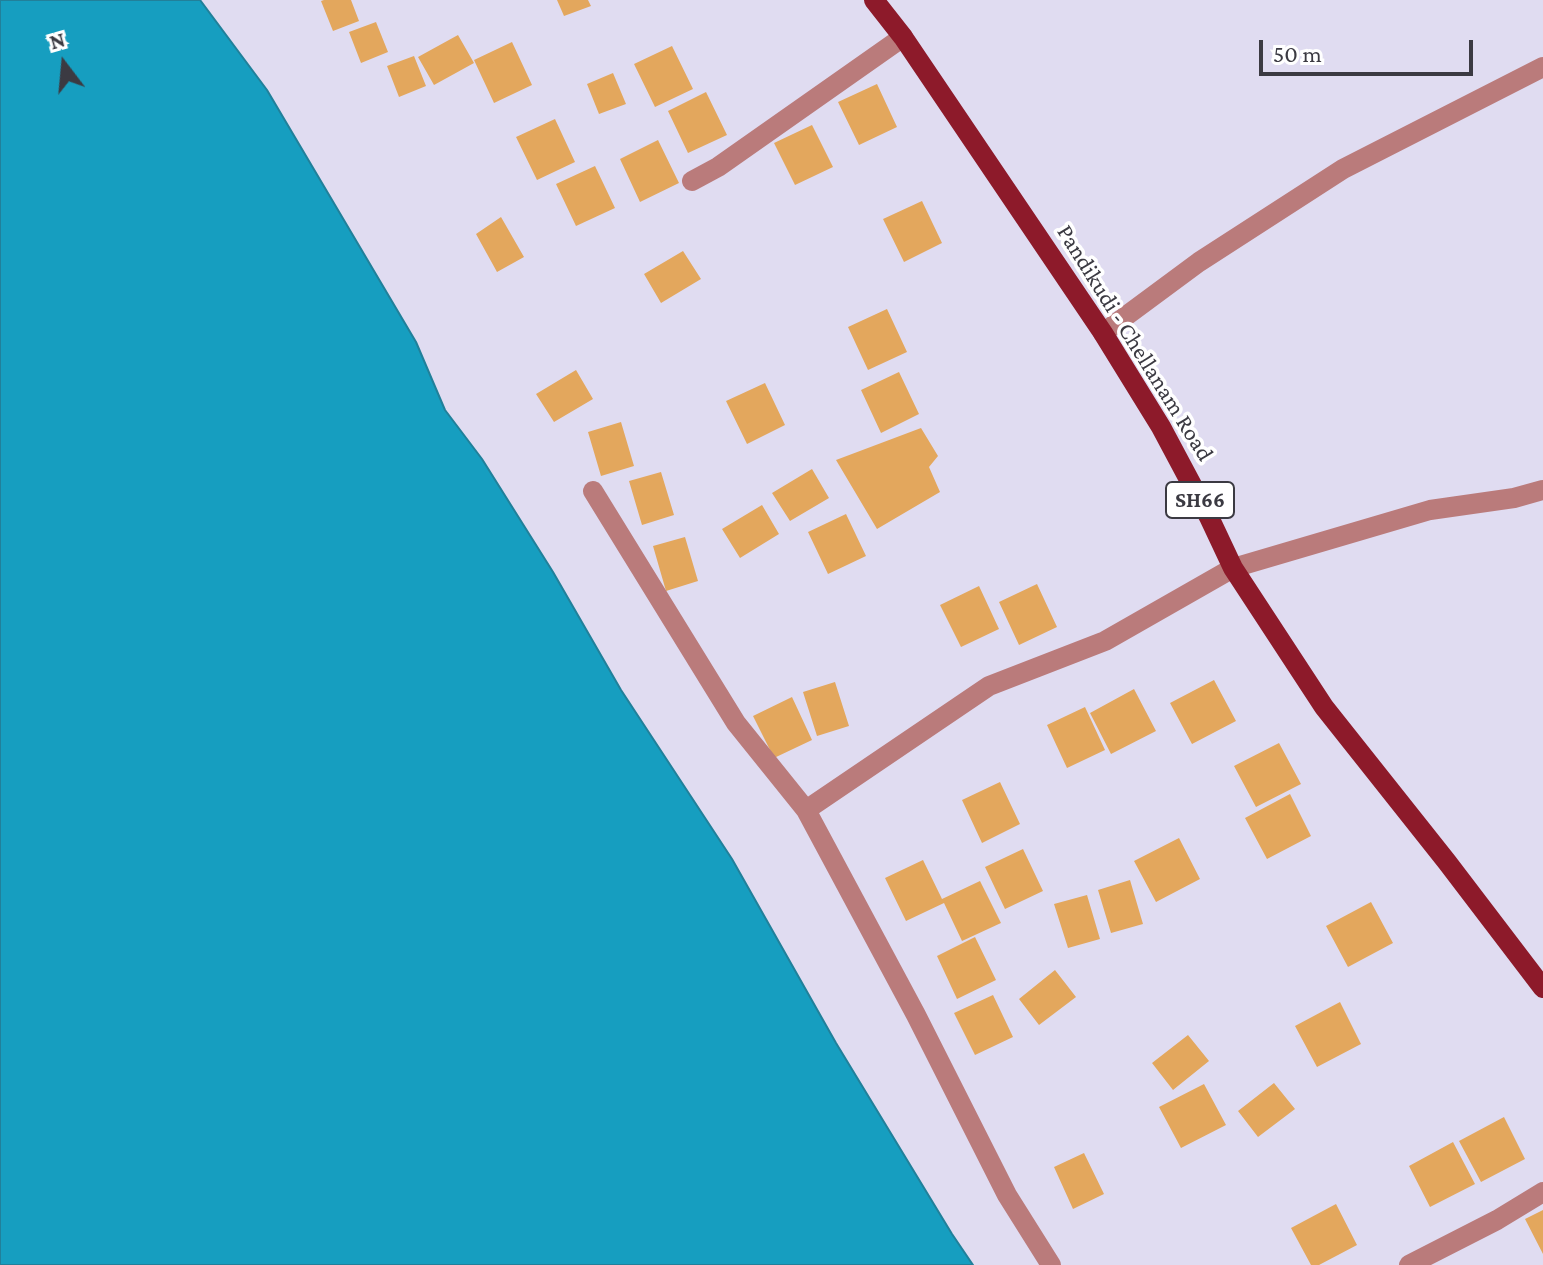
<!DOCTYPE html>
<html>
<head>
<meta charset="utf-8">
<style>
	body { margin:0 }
	#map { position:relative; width:1543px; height:1265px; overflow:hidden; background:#e0dcf1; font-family:"Crimson Pro",serif }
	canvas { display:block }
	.north { position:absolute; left:24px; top:24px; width:80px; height:80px; -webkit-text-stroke:6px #fff; paint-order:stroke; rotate:344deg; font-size:22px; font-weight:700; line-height:32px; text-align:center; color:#3b3a42 }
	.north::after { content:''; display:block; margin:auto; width:28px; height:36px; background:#3b3a42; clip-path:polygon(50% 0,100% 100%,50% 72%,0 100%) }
	.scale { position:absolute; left:1259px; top:40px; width:214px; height:36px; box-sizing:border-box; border:4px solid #3b3a42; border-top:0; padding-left:10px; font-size:24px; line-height:28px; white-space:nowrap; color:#3b3a42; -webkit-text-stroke:6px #fff; paint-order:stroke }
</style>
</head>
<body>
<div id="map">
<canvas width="1543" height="1265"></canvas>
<div class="north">N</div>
<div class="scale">50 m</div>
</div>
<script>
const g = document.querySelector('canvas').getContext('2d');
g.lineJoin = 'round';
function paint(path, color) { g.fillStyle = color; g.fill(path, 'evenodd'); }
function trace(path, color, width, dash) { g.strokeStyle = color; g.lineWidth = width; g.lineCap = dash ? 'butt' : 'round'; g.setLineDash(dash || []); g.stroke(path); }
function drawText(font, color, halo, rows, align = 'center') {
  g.font = font + ' "Crimson Pro",serif'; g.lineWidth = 7; g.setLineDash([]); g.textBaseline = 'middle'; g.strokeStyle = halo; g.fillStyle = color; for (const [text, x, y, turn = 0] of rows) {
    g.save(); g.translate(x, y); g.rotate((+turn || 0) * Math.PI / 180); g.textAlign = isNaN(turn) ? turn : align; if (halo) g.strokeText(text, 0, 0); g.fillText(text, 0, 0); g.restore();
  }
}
const water = new Path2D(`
	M0,0H200L267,90L416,342L445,410L482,459L553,572L621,690L732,859L836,1043L952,1234L973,1265H0Z`);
paint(water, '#169ec0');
trace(water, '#21809a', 2);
paint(new Path2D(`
	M324,0H351L359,21L333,31L321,1Z
	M557,0H588L591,6L564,16Z
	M376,22L388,52L361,63L349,32Z
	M458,35L474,63L434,85L418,57Z
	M512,42L532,85L494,103L474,60Z
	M672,46L693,89L655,107L634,64Z
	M414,56L426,86L399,97L387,66Z
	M613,73L626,104L599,114L587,84Z
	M877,84L897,127L859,145L838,102Z
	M706,92L727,135L688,153L668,111Z
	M555,119L575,162L537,180L516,137Z
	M812,125L833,167L795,185L774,143Z
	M658,140L679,183L640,202L620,159Z
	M595,166L615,208L576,226L556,184Z
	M922,201L942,243L904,262L883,219Z
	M501,217L524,257L497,272L476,234Z
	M683,251L701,279L661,303L644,274Z
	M887,309L907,352L868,370L848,327Z
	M576,370L593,399L554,422L536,394Z
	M899,372L919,414L881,433L861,390Z
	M765,383L785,425L747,444L726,401Z
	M621,422L634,466L601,476L588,432Z
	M921,428L938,456L929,467L940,492L877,529L836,460Z
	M812,469L829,498L790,521L772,493Z
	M661,472L674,515L642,525L629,481Z
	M762,505L779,534L740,558L722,529Z
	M846,514L866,556L828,574L808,532Z
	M685,537L698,581L666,591L653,546Z
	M1037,584L1057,627L1019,645L999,602Z
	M979,586L999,629L961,647L940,605Z
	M1214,680L1236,721L1192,744L1170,703Z
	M835,682L849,726L817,736L803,692Z
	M1134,689L1156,731L1111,754L1090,713Z
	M792,697L812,740L774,758L753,716Z
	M1085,707L1105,750L1067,768L1047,725Z
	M1279,743L1301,784L1256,807L1234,766Z
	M1000,782L1020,824L982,843L962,800Z
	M1290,794L1311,836L1267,859L1245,818Z
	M1179,838L1200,879L1156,902L1134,861Z
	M1023,849L1043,891L1005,909L985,867Z
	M923,860L942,899L980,881L1001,923L962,941L944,903L906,921L885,878Z
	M1130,880L1143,924L1111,933L1098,890Z
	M1087,895L1100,939L1068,948L1054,904Z
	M1371,902L1393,943L1348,967L1326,926Z
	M975,937L996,980L957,999L937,956Z
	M1055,970L1076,997L1039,1025L1019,999Z
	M993,995L1013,1037L975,1055L954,1013Z
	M1340,1002L1361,1044L1317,1067L1295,1026Z
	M1188,1035L1209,1061L1173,1090L1152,1063Z
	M1274,1083L1295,1109L1258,1137L1238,1111Z
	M1204,1084L1226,1125L1181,1148L1159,1107Z
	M1504,1117L1525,1159L1481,1182L1459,1141Z
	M1453,1142L1475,1184L1430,1207L1409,1166Z
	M1084,1153L1104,1194L1073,1209L1054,1167Z
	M1336,1204L1357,1245L1319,1265H1311L1291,1228Z
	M1543,1210V1254L1525,1219Z`), '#e3a75d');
trace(new Path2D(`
	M692,181L718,167L903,37
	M1103,333L1199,262L1343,169L1543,67
	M593,491L736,723L806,810
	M1051,1265L1007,1195L916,1015L806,810L989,686L1105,641L1233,568L1430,510L1514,498L1543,490
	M1409,1265L1497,1220L1543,1192`), '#ba7b7b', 20);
trace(new Path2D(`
	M874,0L903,37L1103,333L1161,427L1209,517L1233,568L1324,707L1447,862L1543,988`), '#8d1a2a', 20);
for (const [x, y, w] of [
	[1200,500,68]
]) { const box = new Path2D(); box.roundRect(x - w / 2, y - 18, w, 36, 6); g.fillStyle = '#fff'; g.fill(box); trace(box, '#3b3a42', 2); }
drawText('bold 22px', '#3b3a42', null, [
	["SH66",1200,500]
]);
drawText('24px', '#3b3a42', '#fff', [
	["Pandikudi - Chellanam Road",1135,343,58]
]);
</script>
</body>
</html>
